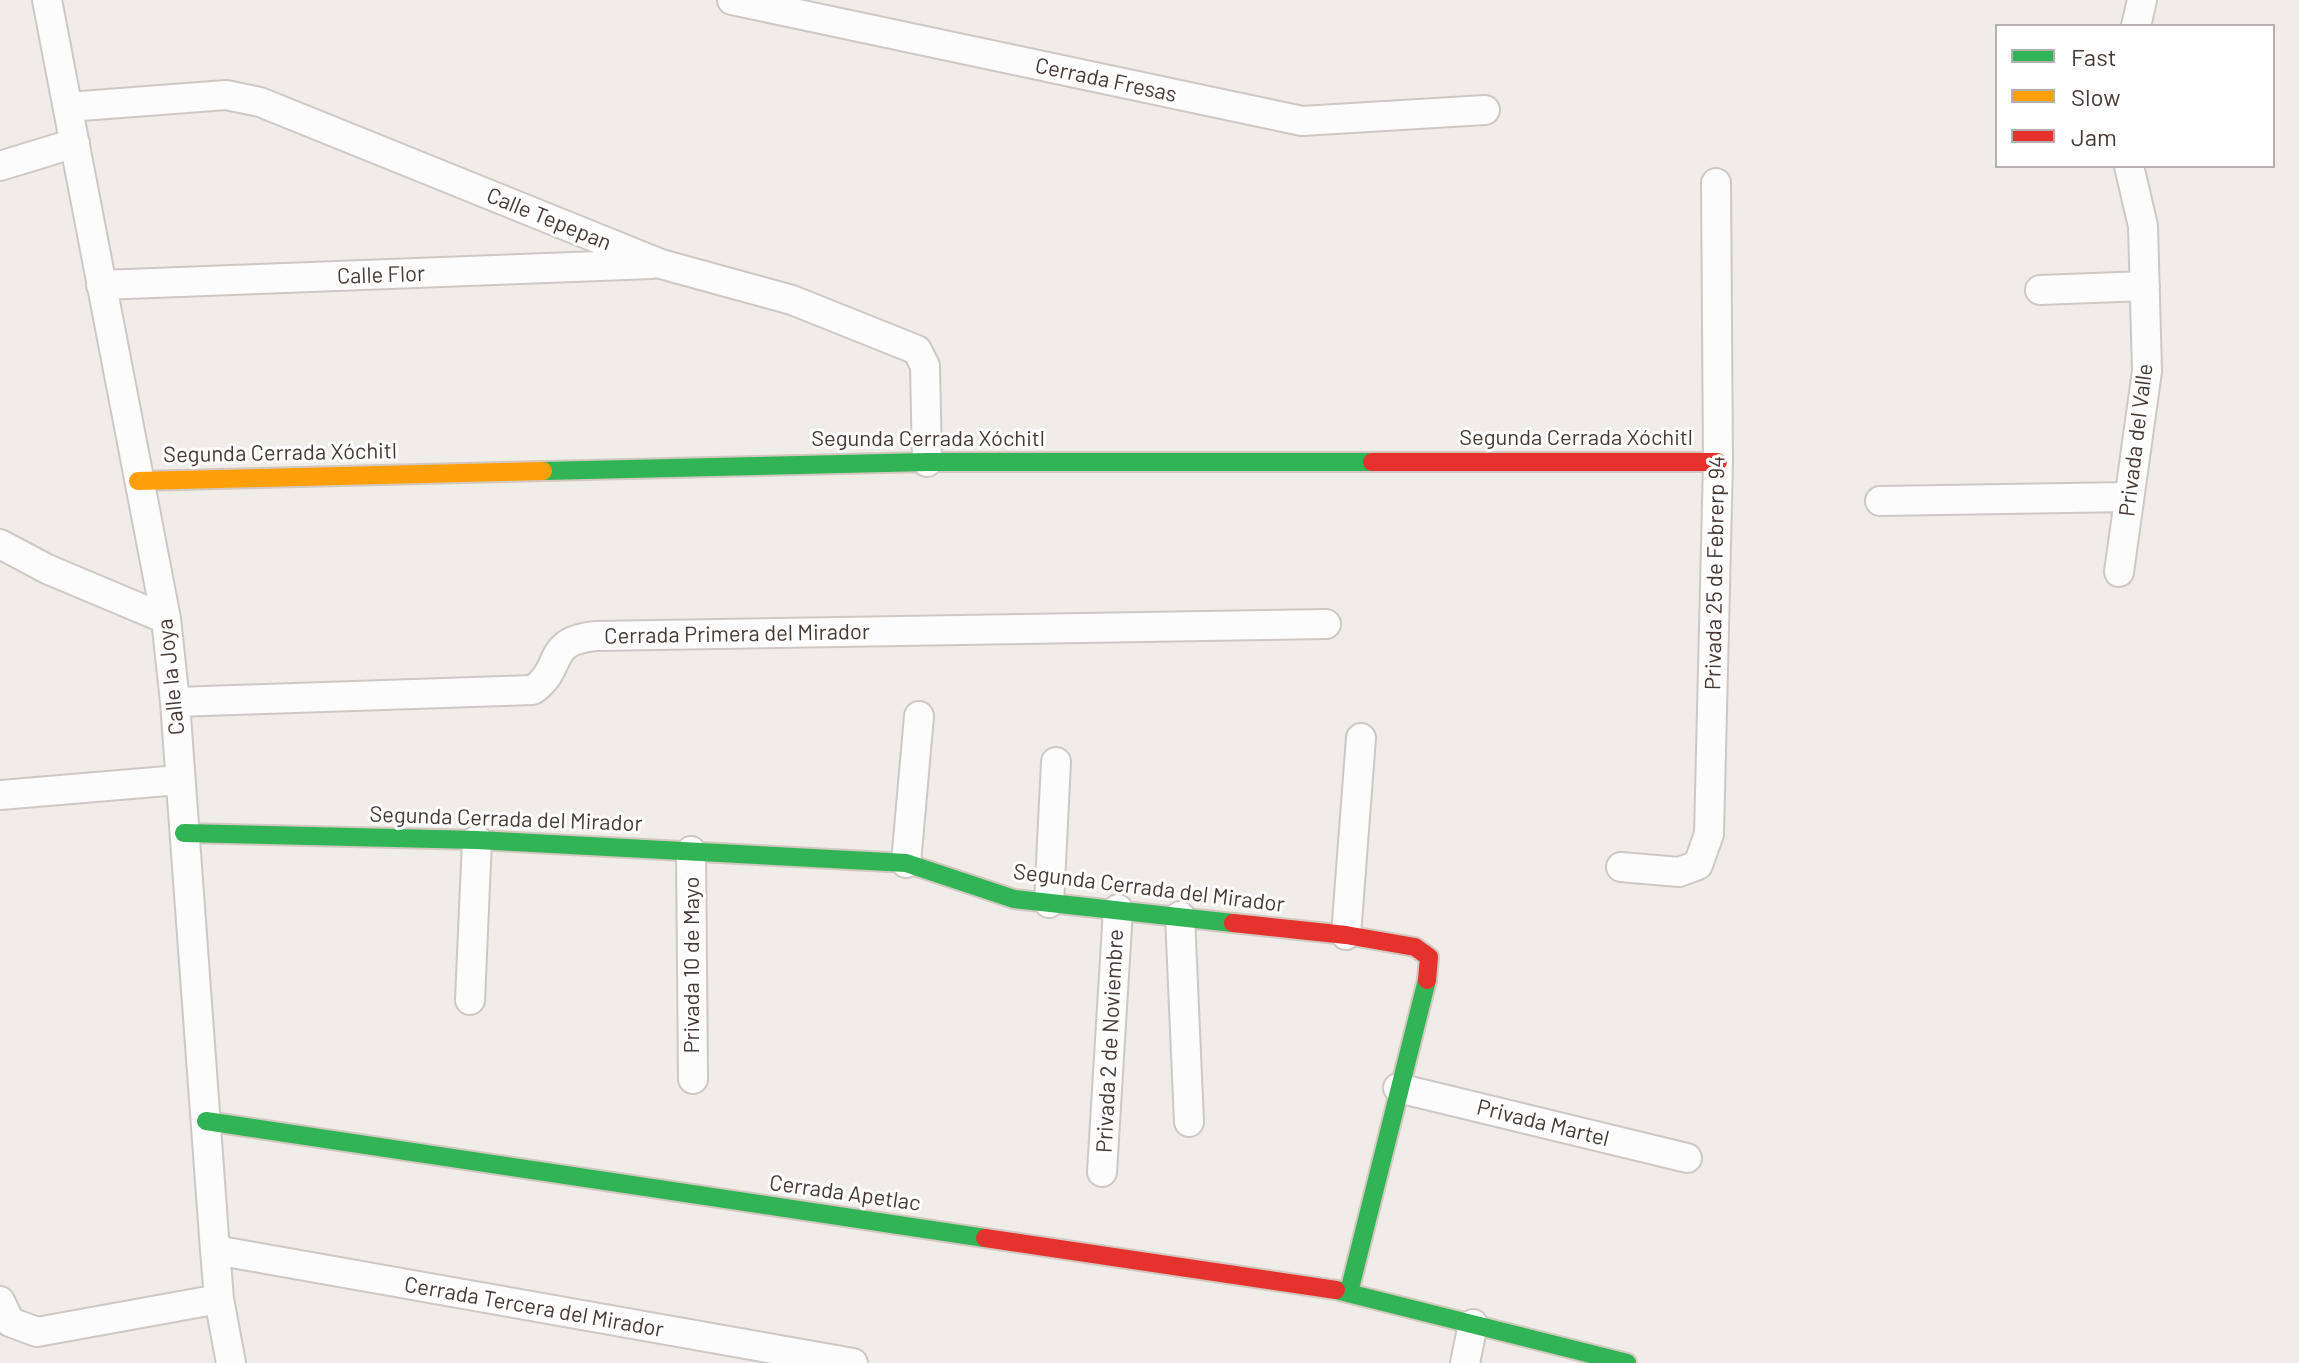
<!DOCTYPE html>
<html>
<head>
<meta charset="utf-8">
<style>
	body { margin:0 }
	#map { position:relative; width:2299px; height:1363px; overflow:hidden; background:#f0ece8; font-family:Barlow,sans-serif }
	canvas { display:block }
	.legend { position:absolute; left:1995px; top:24px; width:280px; height:144px; box-sizing:border-box; background:#fff; border:2px solid #b5b0ae; margin:0; padding:10px 14px; list-style:none; font-size:24px; color:#473934 }
	.legend li { display:flex; align-items:center; gap:16px; height:40px }
	.legend b { width:40px; border:2px solid #b5b0ae }
</style>
</head>
<body>
<div id="map">
<canvas width="2299" height="1363"></canvas>
<ul class="legend">
<li><b style="height:10px;background:#30b455"></b>Fast</li>
<li><b style="height:10px;background:#ff9f0a"></b>Slow</li>
<li><b style="height:10px;background:#e5322d"></b>Jam</li>
</ul>
</div>
<script>
const g = document.querySelector('canvas').getContext('2d');
g.lineJoin = 'round';
function trace(path, color, width, dash) { g.strokeStyle = color; g.lineWidth = width; g.lineCap = dash ? 'butt' : 'round'; g.setLineDash(dash || []); g.stroke(path); }
function drawText(font, color, halo, rows, align = 'center') {
  g.font = font + ' Barlow,sans-serif'; g.lineWidth = 6; g.setLineDash([]); g.textBaseline = 'middle'; g.strokeStyle = halo; g.fillStyle = color; for (const [text, x, y, turn = 0] of rows) {
    g.save(); g.translate(x, y); g.rotate((+turn || 0) * Math.PI / 180); g.textAlign = isNaN(turn) ? turn : align; if (halo) g.strokeText(text, 0, 0); g.fillText(text, 0, 0); g.restore();
  }
}
const street = new Path2D(`
	M47,0L166,619L175,702L215,1250L219,1299L231,1363
	M732,0L1302,121L1485,110
	M2136,26L2142,0
	M68,107L226,95L260,102L661,264L792,300L917,350L925,366L927,462
	M0,166L75,143
	M101,285L652,264
	M2040,290L2145,286
	M1880,501L2128,497
	M0,544L47,569L166,619
	M2119,572L2147,371L2143,226L2129,166
	M175,702L533,690C565,667 544,641 596,636L1326,624
	M0,795L179,780
	M691,851L693,1079
	M906,863L919,716
	M1621,867L1679,872L1698,865L1709,834L1718,462L1716,183
	M1049,903L1056,762
	M1180,916L1189,1122
	M1346,935L1361,738
	M470,1000L477,840
	M1398,1088L1687,1158
	M1102,1172L1118,909
	M215,1250L853,1363
	M0,1301L10,1322L37,1332L219,1299
	M1465,1363L1473,1324`);
const fast = new Path2D(`
	M543,471L927,462H1372
	M184,833L477,840L906,863L1014,899L1233,923
	M206,1121L985,1238
	M1336,1290L1627,1363
	M1349,1292L1427,980`);
const slow = new Path2D(`
	M138,481L543,471`);
const jam = new Path2D(`
	M1372,462H1718
	M1233,923L1346,935L1415,947L1429,957L1427,980
	M985,1238L1336,1290`);
trace(street, '#cdc8c4', 32);
trace(fast, '#d2c8c0', 22);
trace(slow, '#d2c8c0', 22);
trace(jam, '#d2c8c0', 22);
trace(street, '#fdfcfc', 28);
trace(fast, '#30b455', 18);
trace(slow, '#ff9f0a', 18);
trace(jam, '#e5322d', 18);
drawText('22px', '#473934', '#fff', [
	["Cerrada Fresas",1106,80,12],
	["Calle Tepepan",549,219,22],
	["Calle Flor",381,275,-2],
	["Segunda Cerrada Xóchitl",1576,438],
	["Segunda Cerrada Xóchitl",928,439],
	["Privada del Valle",2136,440,-83],
	["Segunda Cerrada Xóchitl",280,453,-1],
	["Privada 25 de Febrerp 94",1715,573,-89],
	["Cerrada Primera del Mirador",737,634,-1],
	["Calle la Joya",171,677,-96],
	["Segunda Cerrada del Mirador",506,819,2],
	["Segunda Cerrada del Mirador",1149,888,7],
	["Privada 10 de Mayo",692,965,-90],
	["Privada 2 de Noviembre",1110,1041,-87],
	["Privada Martel",1543,1123,14],
	["Cerrada Apetlac",845,1193,8],
	["Cerrada Tercera del Mirador",534,1307,10]
]);
</script>
</body>
</html>
